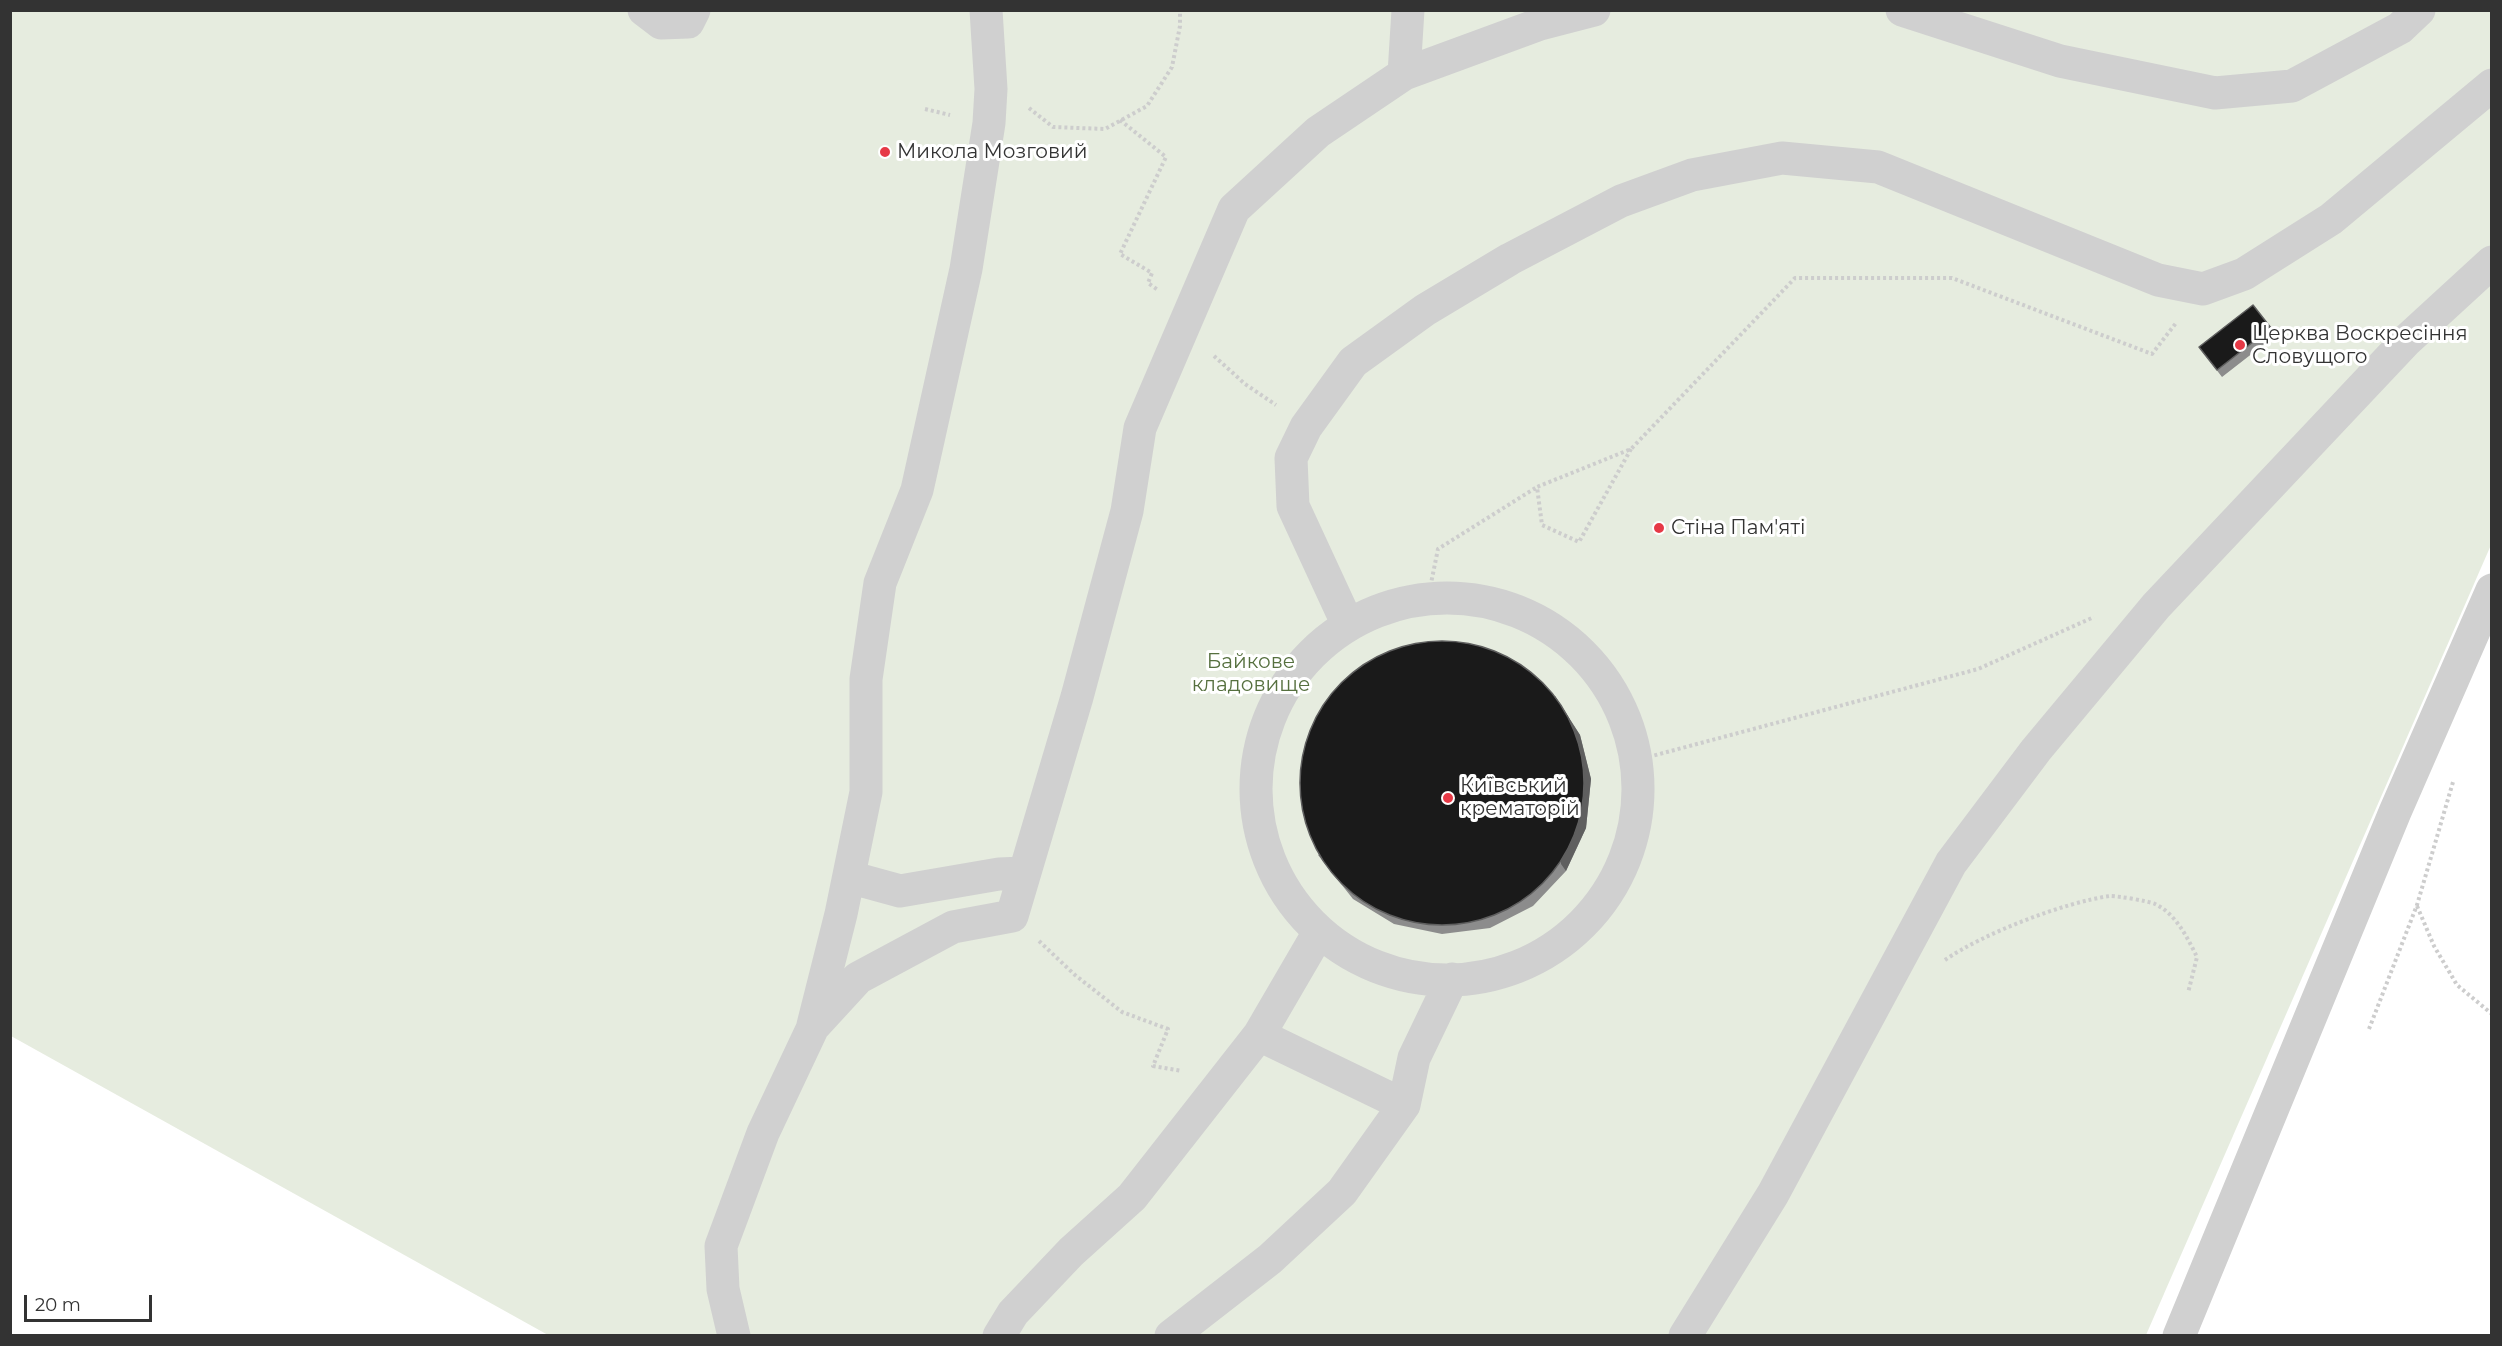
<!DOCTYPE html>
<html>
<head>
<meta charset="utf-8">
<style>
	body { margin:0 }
	#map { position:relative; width:2502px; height:1346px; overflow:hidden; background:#fff; font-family:Montserrat,sans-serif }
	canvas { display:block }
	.frame { position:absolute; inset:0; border:12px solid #333; pointer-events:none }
	.scale { position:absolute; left:24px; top:1295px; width:128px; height:27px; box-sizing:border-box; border:3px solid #333; border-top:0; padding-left:8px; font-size:18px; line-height:21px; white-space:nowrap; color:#333; -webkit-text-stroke:4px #fff; paint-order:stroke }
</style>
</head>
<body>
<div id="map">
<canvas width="2502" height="1346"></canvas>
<div class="frame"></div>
<div class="scale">20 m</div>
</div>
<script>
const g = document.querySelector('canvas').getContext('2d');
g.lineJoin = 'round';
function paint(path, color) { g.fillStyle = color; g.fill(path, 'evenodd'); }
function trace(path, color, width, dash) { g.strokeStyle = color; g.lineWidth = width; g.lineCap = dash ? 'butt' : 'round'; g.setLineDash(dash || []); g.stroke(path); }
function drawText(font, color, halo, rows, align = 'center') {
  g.font = font + ' Montserrat,sans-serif'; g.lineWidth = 6; g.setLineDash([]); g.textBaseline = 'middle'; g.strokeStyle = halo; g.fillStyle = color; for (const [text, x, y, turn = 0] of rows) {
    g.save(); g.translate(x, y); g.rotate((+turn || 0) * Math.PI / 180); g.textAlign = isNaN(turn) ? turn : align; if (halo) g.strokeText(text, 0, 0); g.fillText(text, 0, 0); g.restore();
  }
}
paint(new Path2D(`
	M11,11H2491V545L2146,1335H548L11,1036Z`), '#e6ecdf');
trace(new Path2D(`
	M1029,108L1053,127L1105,129L1147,106L1172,67L1180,26V10
	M925,109L950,115
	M1120,120L1166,157L1120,254L1152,273L1148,283L1158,290
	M1214,356L1245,384L1276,405
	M1631,449L1579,542L1542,525L1537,487L1631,449L1795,278H1952L2152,354L2176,323
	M1428,598L1438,549L1537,487
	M1637,760L1978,669L2094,617
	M2417,906L2434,946L2457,985L2492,1014
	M1039,941L1075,975L1122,1012L1168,1029L1153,1066L1182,1071
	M1945,960C1982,934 2065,902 2110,896C2118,896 2148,901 2155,904C2176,914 2187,937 2197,957L2188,993
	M2369,1029L2417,905L2453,782`), '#cdcdcd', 4, [3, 3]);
trace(new Path2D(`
	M644,10L661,23L688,22L694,10
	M1902,10L2060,61L2215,93L2292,86L2400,28L2419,10
	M1404,74L1408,10
	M1256 789a191 191 0 1 1 382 0a191 191 0 1 1-382 0Z
	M1348,625L1293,506L1291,458L1306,427L1353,362L1425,310L1510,259L1621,201L1692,175L1782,158L1878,167L2158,280L2203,289L2244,274L2331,219L2492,85
	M849,877L900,891L999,874L1023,873
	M813,1025L841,914L866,792V679L880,583L917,490L966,269L989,123L991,89L986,10
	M1259,1035L1404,1105
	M734,1336L723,1289L721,1246L763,1133L813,1027L858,978L953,927L1012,916L1077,697L1127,511L1140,428L1234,209L1318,132L1404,74L1540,24L1594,10
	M999,1336L1013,1313L1071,1252L1132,1197L1259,1035L1319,932
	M1171,1336L1270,1259L1342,1192L1404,1105L1414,1058L1452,979
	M1685,1336L1773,1194L1951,863L2036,750L2156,606L2407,340L2492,262
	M2179,1336L2395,812L2492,590`), '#d0d0d0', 33);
paint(new Path2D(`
	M2253,305L2276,335L2222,377L2199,347Z
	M1555,696L1580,735L1591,779L1586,828L1566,871L1533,906L1490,928L1442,934L1394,924L1353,899L1318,855Z`), '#8c8c8c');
paint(new Path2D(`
	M1555,696L1580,735L1591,779L1586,828L1566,871L1561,864Z`), '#5f5f5f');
const building = new Path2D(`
	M2253,305L2271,328L2217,370L2199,347Z
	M1300 783a142 142 0 1 1 284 0a142 142 0 1 1-284 0Z`);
paint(building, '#1a1a1a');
trace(building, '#5f5f5f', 1.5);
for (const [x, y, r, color] of [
	[885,152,6,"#e63946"],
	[2240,345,6,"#e63946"],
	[1659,528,6,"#e63946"],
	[1448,798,6,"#e63946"]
]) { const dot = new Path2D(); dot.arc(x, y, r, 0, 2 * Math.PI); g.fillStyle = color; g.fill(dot); trace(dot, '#fff', 2); }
drawText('20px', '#333', '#fff', [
	["Микола Мозговий",897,152],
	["Церква Воскресіння",2252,334],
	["Словущого",2252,357],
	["Стіна Пам'яті",1671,528],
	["Київський",1460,786],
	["крематорій",1460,809]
], 'left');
drawText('20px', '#56703f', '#fff', [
	["Байкове",1251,662],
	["кладовище",1251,685]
]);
</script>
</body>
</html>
